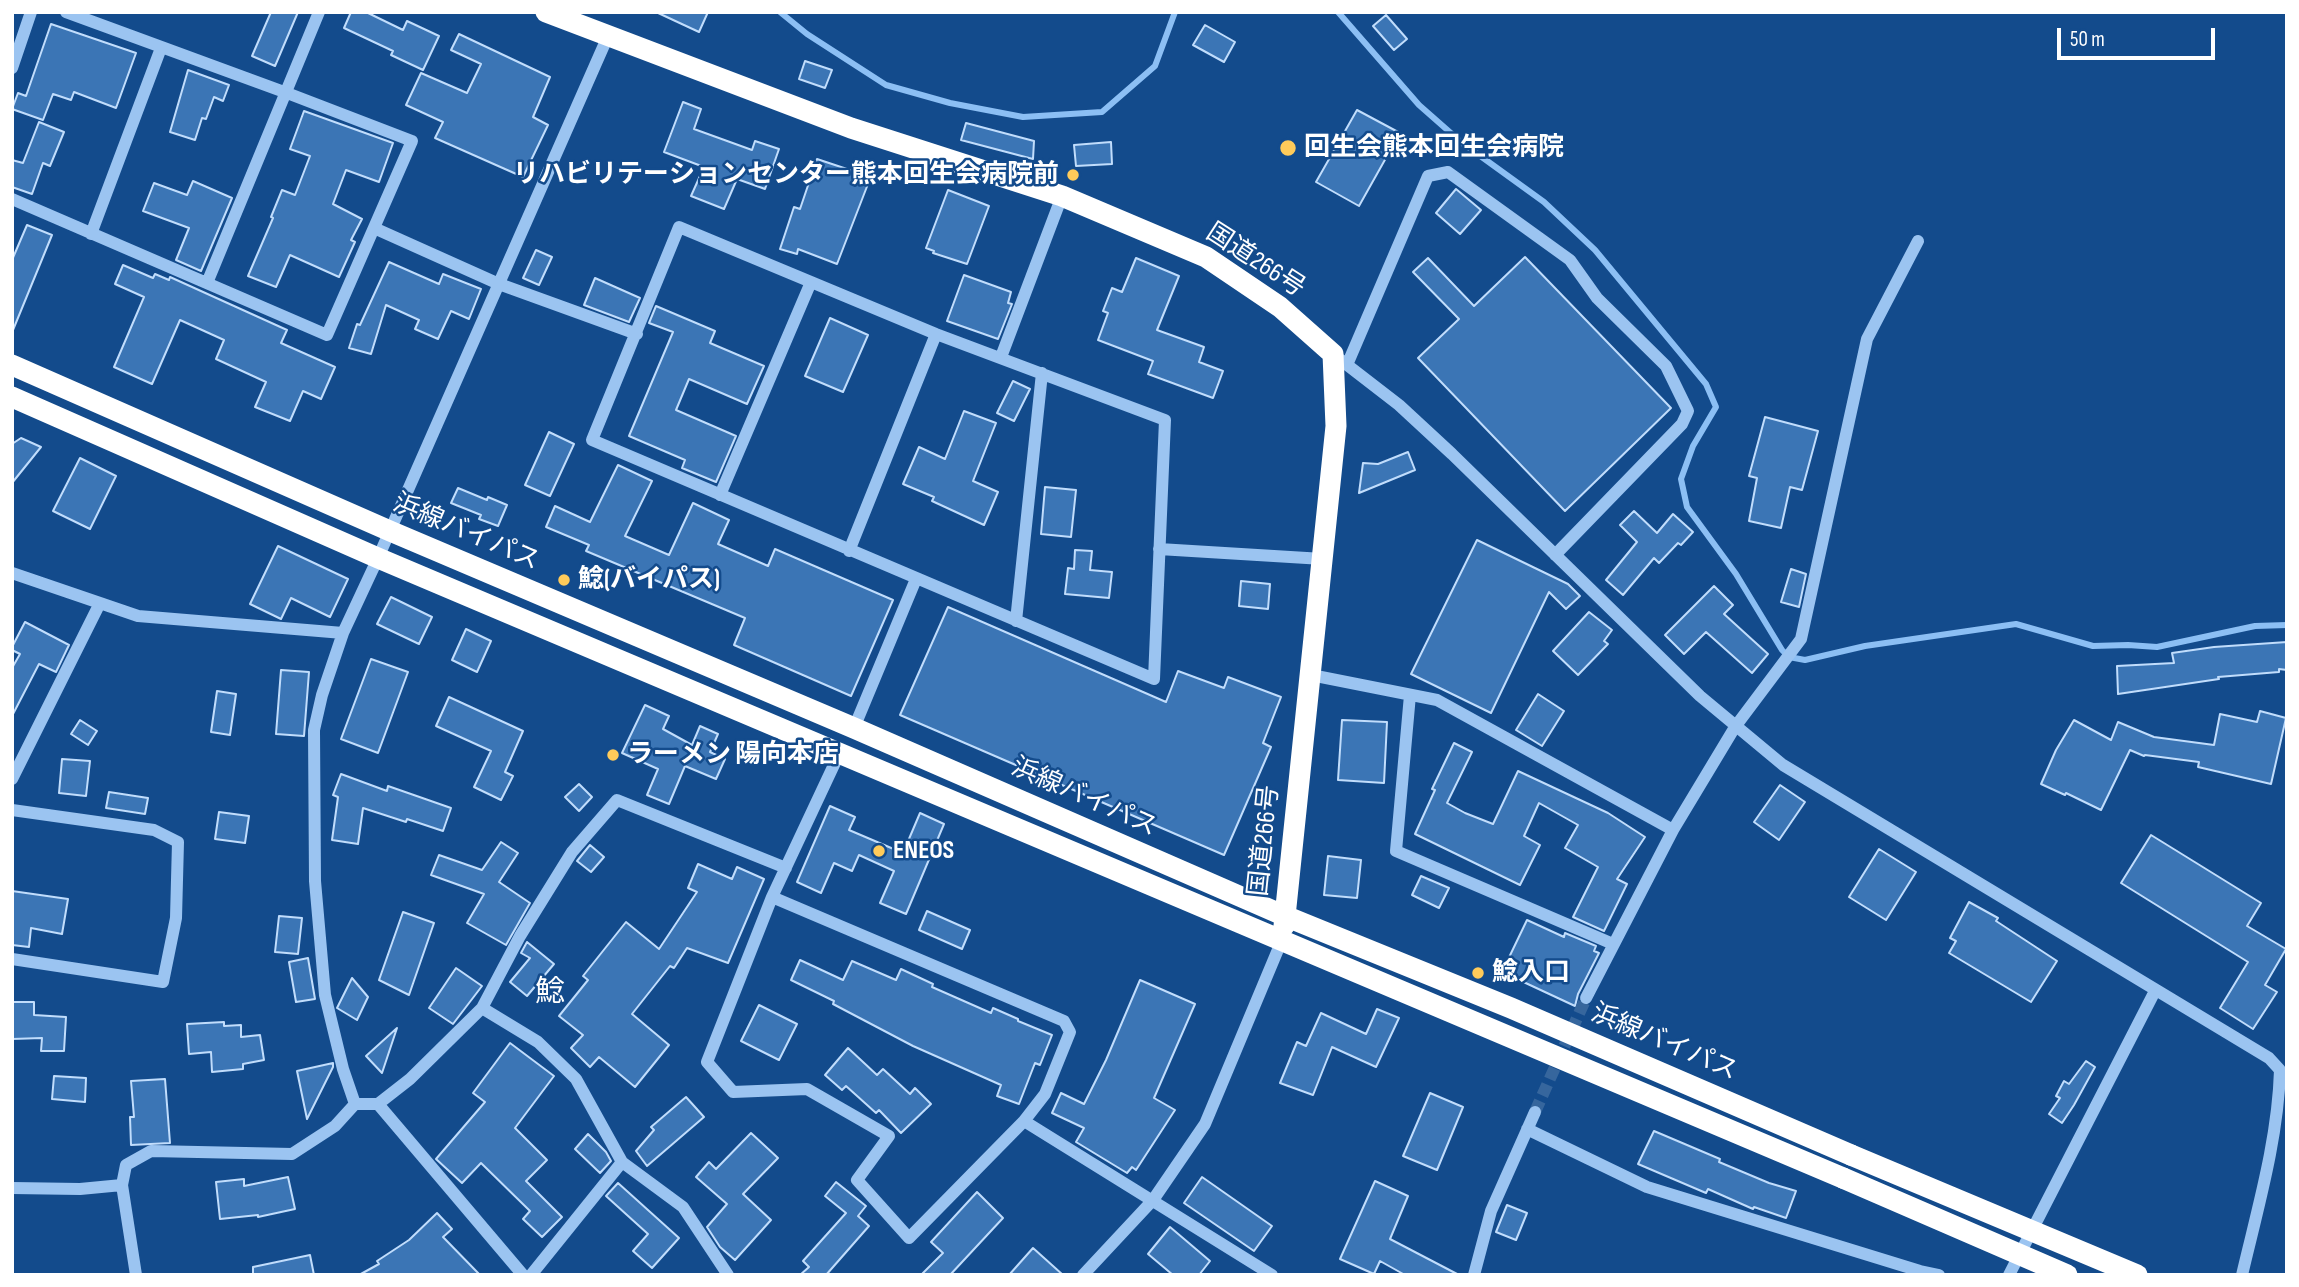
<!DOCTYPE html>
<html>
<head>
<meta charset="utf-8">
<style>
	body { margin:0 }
	#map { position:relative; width:2299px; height:1287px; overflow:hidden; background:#134b8c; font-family:"Sofia Sans Condensed",sans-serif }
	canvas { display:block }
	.frame { position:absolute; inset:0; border:14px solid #fff; pointer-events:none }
	.scale { position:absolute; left:2057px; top:28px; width:158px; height:32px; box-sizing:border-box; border:4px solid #fff; border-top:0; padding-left:9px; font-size:21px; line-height:24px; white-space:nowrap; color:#fff; -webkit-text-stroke:5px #134b8c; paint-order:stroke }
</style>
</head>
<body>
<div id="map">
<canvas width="2299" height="1287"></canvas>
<div class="frame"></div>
<div class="scale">50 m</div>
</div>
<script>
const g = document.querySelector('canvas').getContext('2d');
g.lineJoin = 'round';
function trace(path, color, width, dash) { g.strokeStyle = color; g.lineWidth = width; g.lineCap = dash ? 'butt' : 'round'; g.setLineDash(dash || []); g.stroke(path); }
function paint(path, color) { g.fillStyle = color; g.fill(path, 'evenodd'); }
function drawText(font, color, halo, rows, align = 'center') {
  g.font = font + ' "Sofia Sans Condensed","Noto Sans JP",sans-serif'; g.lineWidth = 5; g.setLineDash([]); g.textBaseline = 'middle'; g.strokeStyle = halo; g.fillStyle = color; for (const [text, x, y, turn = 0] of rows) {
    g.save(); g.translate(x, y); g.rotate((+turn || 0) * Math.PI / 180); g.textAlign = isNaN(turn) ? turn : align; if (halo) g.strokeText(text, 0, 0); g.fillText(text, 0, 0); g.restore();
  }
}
trace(new Path2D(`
	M780,12L807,34L886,85L950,103L1023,117L1102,112L1155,66L1175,12
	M1338,12L1419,105L1461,142L1544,202L1595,250L1706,384L1716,407L1693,446L1681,479L1687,507L1736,574L1782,650L1789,657L1805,660L1865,646L2016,624L2093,646L2128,645L2157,647L2255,626L2287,625`), '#8cbff4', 6);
const building = new Path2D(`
	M271,12H298L275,66L252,56Z
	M351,12H366L403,30L407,21L439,36L423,70L391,55L393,51L344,28Z
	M656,12H708L699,32Z
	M1386,15L1407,39L1394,50L1373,26Z
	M51,24L136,53L116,108L74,92L71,100L53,94L43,120L12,109L18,93L26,96Z
	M1205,25L1235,42L1224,62L1193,45Z
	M459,34L550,77L533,117L548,125L523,177L435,138L443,122L406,105L421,73L467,93L481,64L451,50Z
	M805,61L832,70L825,88L799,79Z
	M188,70L229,85L223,101L214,97L206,119L202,118L195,140L170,132Z
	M683,102L701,109L694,129L752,150L755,141L779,149L765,189L737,179L724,209L691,196L704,167L664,152Z
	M1357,110L1400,133L1359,206L1316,182Z
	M304,111L393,143L379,182L346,170L333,204L362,219L351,240L355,242L339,277L290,255L276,287L248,276L273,218L271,217L282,190L295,195L310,156L290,149Z
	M39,122L64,132L50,166L43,163L32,194L12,187V160L23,163Z
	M966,123L1034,141L1033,159L961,140Z
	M1111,142L1112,164L1076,166L1074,145Z
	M817,159L853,171L856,164L873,171L837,264L798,249L797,254L780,249L794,207L800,209Z
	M193,181L232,198L201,271L176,260L189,228L143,211L154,183L187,195Z
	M1456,189L1481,210L1460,234L1436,213Z
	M948,190L989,206L967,264L933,253L934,251L926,248Z
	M27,225L52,235L13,330L12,260Z
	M536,250L552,257L539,285L523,278Z
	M1525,257L1671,408L1565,511L1418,358L1459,319L1413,272L1428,258L1474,306Z
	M1136,258L1179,276L1157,330L1204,347L1199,362L1223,371L1213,398L1148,374L1153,361L1098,340L1108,313L1103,311L1112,288L1122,292Z
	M389,262L439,284L443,274L481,289L469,319L451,311L438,339L415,329L419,320L386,305L371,354L349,348L357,324L360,325Z
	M123,265L153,278L155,274L169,280L170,277L287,330L281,343L335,367L321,399L303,391L290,421L255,407L266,382L216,359L224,340L180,320L152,384L114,367L144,297L115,284Z
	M964,275L1011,292L1008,303L1012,304L998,339L947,321Z
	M595,278L640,298L629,322L584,305Z
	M656,306L715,331L710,343L764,366L747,404L689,379L676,410L736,436L716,482L682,468L685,460L629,436L673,332L649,323Z
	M830,318L868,335L843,392L805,376Z
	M1013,381L1030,389L1014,421L997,413Z
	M964,411L996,423L973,481L998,492L984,525L932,501L934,497L903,484L919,447L945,459Z
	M1765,417L1818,431L1802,490L1790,487L1781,528L1749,521L1757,478L1749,476Z
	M549,432L574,444L550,496L525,485Z
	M21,438L41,447L12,483V444Z
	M1408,452L1415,470L1359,493L1363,463L1378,464Z
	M80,458L116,476L90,529L53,511Z
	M618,465L652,481L625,536L669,555L693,503L729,520L718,544L768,566L775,549L893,600L851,696L734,645L745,618L586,551L589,545L546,527L555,506L590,522Z
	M1045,487L1076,490L1071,537L1041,534Z
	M458,488L487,500L488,497L507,505L498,526L479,519L481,515L451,503Z
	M1634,511L1657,533L1673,514L1693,532L1681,545L1678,543L1659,563L1654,558L1623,595L1606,580L1637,542L1620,525Z
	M1477,540L1568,584L1580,596L1566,609L1549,592L1491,713L1411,674Z
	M278,546L348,579L330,617L291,598L281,619L250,604Z
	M1075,550L1092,551L1090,570L1112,572L1109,598L1065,594L1068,568L1074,569Z
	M1791,569L1806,574L1799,607L1781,602Z
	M1241,581L1270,584L1268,609L1239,606Z
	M1714,586L1733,605L1724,614L1768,654L1752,673L1706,632L1684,654L1665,635Z
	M391,597L432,617L419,644L377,624Z
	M948,607L1166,702L1178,671L1224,688L1228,677L1281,697L1263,743L1271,747L1224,855L900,715Z
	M1589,612L1612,630L1604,641L1608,644L1578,675L1553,651Z
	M25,622L69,645L56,672L39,664L12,716V668L20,654L12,650V647Z
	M466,629L491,641L477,672L452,660Z
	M2287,642V670L2279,669V672L2218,677L2219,679L2118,694L2117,666L2174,663L2172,653L2214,647Z
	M371,659L408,672L378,753L341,739Z
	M281,670L309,672L304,736L276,734Z
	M217,691L236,694L230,735L211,732Z
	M1538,694L1564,711L1542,746L1516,730Z
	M449,697L523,731L505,772L513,776L501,800L474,787L491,751L436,726Z
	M645,705L669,716L663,729L692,745L700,726L718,734L710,752L725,759L716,779L685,766L669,804L647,795L658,769L622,753Z
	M2260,711L2286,718L2271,784L2198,767L2199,762L2145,755L2144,756L2130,750L2101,810L2066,793L2065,795L2041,784L2056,750L2074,720L2111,740L2118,722L2154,737L2214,745L2220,714L2257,722Z
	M80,720L97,731L88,745L71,734Z
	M1342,720L1387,722L1384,783L1338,780Z
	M1454,743L1472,752L1447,803L1465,813L1493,824L1518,771L1608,813L1645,837L1617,879L1627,884L1604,931L1573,917L1598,867L1565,848L1578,825L1539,803L1524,836L1540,845L1520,885L1415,834L1435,790L1432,789Z
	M62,759L90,761L86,796L59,793Z
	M341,774L387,791L388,786L451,808L443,831L407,819L406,822L363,808L358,844L332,840L338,797L333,795Z
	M579,784L592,797L579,811L565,797Z
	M1780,785L1805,802L1779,840L1754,822Z
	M109,792L148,798L145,814L106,808Z
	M830,806L855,817L849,830L903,853L920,813L944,824L906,914L880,903L894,871L859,855L852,871L834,863L821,893L797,882Z
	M219,812L249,816L245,843L215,839Z
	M2151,835L2261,903L2247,926L2286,949L2265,985L2277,992L2253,1029L2220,1008L2248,962L2121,883Z
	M501,842L518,853L499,882L530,903L506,945L467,923L484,894L431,875L439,855L482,870Z
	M590,845L604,857L591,872L577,861Z
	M1879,849L1916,872L1886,920L1849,897Z
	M1328,856L1361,860L1357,898L1324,895Z
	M698,864L732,879L737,867L764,879L728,963L687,948L674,968L670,966L632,1014L669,1045L635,1087L599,1057L590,1067L571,1048L583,1035L559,1016L588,980L583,976L626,922L659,949L697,892L688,888Z
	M1421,876L1449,888L1439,908L1412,895Z
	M12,891L68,899L62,934L31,928L29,947L12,945Z
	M1969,902L1998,918L1996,921L2057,961L2031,1002L1949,953L1956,941L1950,938Z
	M927,911L970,930L962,949L919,930Z
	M403,912L434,923L409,995L379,980Z
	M279,916L302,918L298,954L275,952Z
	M1527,920L1564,937L1565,933L1596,946L1594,951L1599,953L1578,994L1575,1006L1502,972Z
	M527,942L554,964L527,996L510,982L530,958L521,953Z
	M308,958L315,999L296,1002L289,962Z
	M800,960L843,980L852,961L896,980L901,969L933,984L932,987L991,1013L993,1008L1018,1019V1021L1052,1035L1040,1065L1035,1063L1019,1104L997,1096L1001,1085L913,1046L833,1004L834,1001L791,980Z
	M456,968L482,986L453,1024L429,1008Z
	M352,978L368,997L357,1020L337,1008Z
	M1140,980L1195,1004L1154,1098L1175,1110L1136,1170L1132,1167L1127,1173L1076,1142L1084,1128L1052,1113L1061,1093L1084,1104L1106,1060Z
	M12,1002H34V1015L66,1017L64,1051H41L42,1038L12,1039Z
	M759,1005L797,1024L779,1060L741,1041Z
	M1377,1009L1399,1018L1376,1067L1332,1047L1313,1095L1280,1083L1297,1042L1306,1046L1321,1013L1366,1034Z
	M224,1022V1026L241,1025V1037L260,1035L264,1060L243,1064V1069L212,1072L211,1052L189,1054L187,1024Z
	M397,1028L382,1073L366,1056Z
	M510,1043L554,1076L515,1128L547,1160L526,1181L562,1217L542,1237L523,1219L530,1211L481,1163L462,1183L436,1159L485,1102L473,1093Z
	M848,1048L877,1075L883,1069L910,1094L915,1088L931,1104L901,1133L879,1110L876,1113L846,1086L842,1090L825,1075Z
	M2086,1061L2095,1067L2074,1105L2062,1123L2049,1114L2060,1098L2056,1096L2064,1081L2069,1084Z
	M333,1063V1067L307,1119L297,1071Z
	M54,1076L86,1078L85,1102L52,1099Z
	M165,1079L170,1143L131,1145L130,1117H134L131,1081Z
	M1430,1093L1463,1107L1437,1170L1403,1156Z
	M686,1097L704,1117L647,1166L636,1151L654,1130L651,1127Z
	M1654,1131L1720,1159L1719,1162L1769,1183L1796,1191L1786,1218L1754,1207L1753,1209L1708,1189L1706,1193L1638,1164Z
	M751,1133L778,1158L743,1194L771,1220L735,1260L720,1247L707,1227L727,1204L696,1177L709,1162L716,1169Z
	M588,1134L606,1152L611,1161L600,1173L575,1149Z
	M288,1177L295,1209L258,1217V1215L220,1219L216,1182L244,1179V1186Z
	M1202,1177L1272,1226L1254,1251L1184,1203Z
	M1375,1181L1408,1196L1390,1239L1459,1275H1405L1380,1261L1374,1274L1340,1259Z
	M836,1182L866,1206L858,1216L869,1226L826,1275H800L809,1267L803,1261L846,1213L825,1196Z
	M618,1183L679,1238L652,1268L633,1251L648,1234L606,1196Z
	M977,1192L1003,1218L950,1275H921L943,1253L931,1242Z
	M1507,1205L1527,1213L1516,1240L1496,1232Z
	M437,1213L452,1229L443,1237L480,1275H359L379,1264L377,1261L409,1240Z
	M1170,1227L1210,1261L1199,1275H1173L1148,1254Z
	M1033,1248L1063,1275H1009Z
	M310,1255L314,1275H253V1267Z`);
paint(building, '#3b75b5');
trace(building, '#c1ddfc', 2);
trace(new Path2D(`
	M1535,1112L1586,998`), '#36669d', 12, [12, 6]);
trace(new Path2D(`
	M12,68L31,12
	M12,199L327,335L412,141L287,93L66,12
	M679,227L936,334L1165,420L1154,679L592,440Z
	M374,228L499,284L637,334
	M91,234L161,48
	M207,283L319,12
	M1333,354L1399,405L1452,454L1700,696L1783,765L2269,1058L2280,1070C2278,1139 2258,1207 2242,1275
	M1001,357L1062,196
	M1347,365L1428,176L1448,172L1570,260L1597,298L1666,366L1688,411L1682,424L1555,555
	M720,495L811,282
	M1159,549L1323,559
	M849,551L936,334
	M12,573L138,616L343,633
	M1016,621L1042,373
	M1311,675L1437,700L1673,830
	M1410,695L1396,851L1613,944
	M854,728L916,579
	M840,752L772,897L707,1062L733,1092L807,1089L889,1136L857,1180L909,1238L1024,1121L1272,1275
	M12,779L100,603
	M12,810L154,830L178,842L176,918L163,982L12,959
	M772,897L1064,1021L1070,1032L1045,1094L1024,1121
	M1586,998L1673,830L1735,727L1801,639L1867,339L1918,241
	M482,1008L538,1042L576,1079L622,1162L683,1207L728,1275
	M355,1104L343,1069L325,995L315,881L314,730L322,695L343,633L378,558L608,36
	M378,1104L523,1275
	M1527,1129L1647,1187L1920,1271L1939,1275
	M12,1188L80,1189L122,1185
	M136,1275L122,1185L126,1165L151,1151L292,1154L335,1126L355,1104H378L410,1079L482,1008L520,936L572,852L617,800L786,868
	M531,1275L622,1162
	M1083,1275L1153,1200L1205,1124L1282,940
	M1474,1275L1491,1211L1535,1112
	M2009,1275L2155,991`), '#9bc4f1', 12);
trace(new Path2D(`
	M546,12L851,128L1062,196L1206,257L1280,307L1333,354L1336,426L1284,926
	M12,365L390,531L854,728L1285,916L1511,1008L1851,1155
	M12,397L378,558L1843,1178`), '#fff', 21);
trace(new Path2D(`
	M1851,1155L2137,1275
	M1843,1178L2067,1275`), '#fff', 21);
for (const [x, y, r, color] of [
	[1288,148,9,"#ffcb5a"],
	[1073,175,7,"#ffcb5a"],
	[564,580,7,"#ffcb5a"],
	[613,755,7,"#ffcb5a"],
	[879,851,7,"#ffcb5a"],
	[1478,973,7,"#ffcb5a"]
]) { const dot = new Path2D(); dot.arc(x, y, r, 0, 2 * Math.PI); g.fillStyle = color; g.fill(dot); trace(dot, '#134b8c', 2.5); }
drawText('bold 26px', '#fff', '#134b8c', [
	["回生会熊本回生会病院",1304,148],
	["リハビリテーションセンター熊本回生会病院前",1059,175,"right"],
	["鯰(バイパス)",578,580],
	["ラーメン 陽向本店",627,755],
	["ENEOS",893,851],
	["鯰入口",1492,973]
], 'left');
drawText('26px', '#fff', '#134b8c', [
	["国道266号",1255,261,33],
	["浜線バイパス",466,533,23],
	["浜線バイパス",1084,798,24],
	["国道266号",1265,841,-84],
	["浜線バイパス",1664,1043,23]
]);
drawText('30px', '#fff', '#134b8c', [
	["鯰",550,993]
]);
</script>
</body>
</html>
